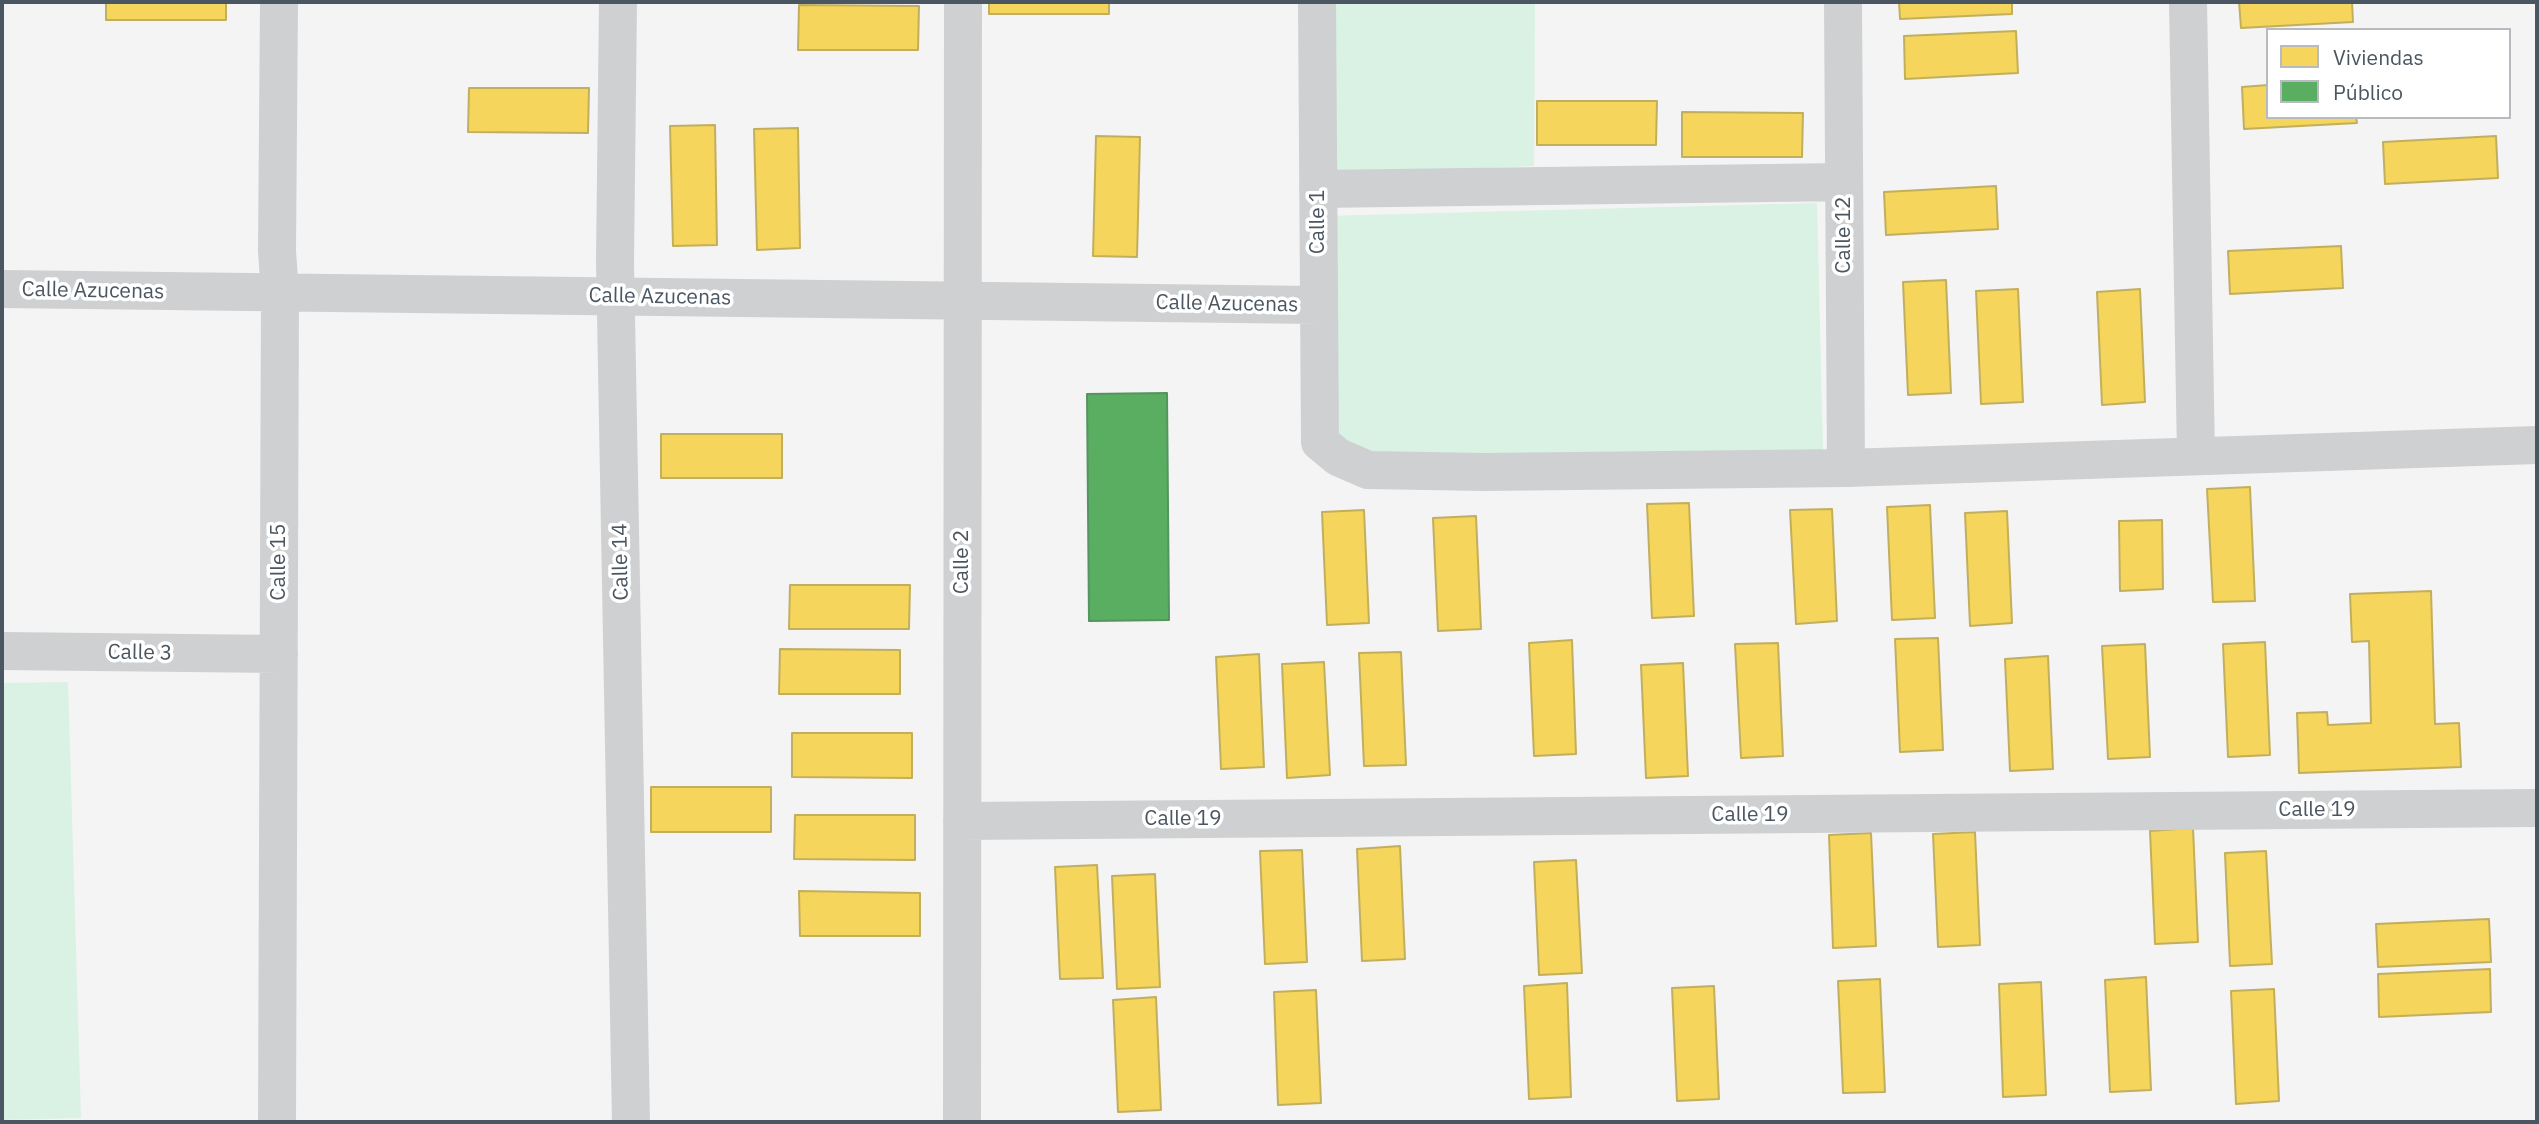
<!DOCTYPE html>
<html>
<head>
<meta charset="utf-8">
<style>
	body { margin:0 }
	#map { position:relative; width:2539px; height:1124px; overflow:hidden; background:#f4f4f4; font-family:"IBM Plex Sans",sans-serif }
	canvas { display:block }
	.frame { position:absolute; inset:0; border:4px solid #4a5661; pointer-events:none }
	.legend { position:absolute; left:2266px; top:28px; width:245px; height:91px; box-sizing:border-box; background:#fff; border:2px solid #b7bbc0; margin:0; padding:9px 12px; list-style:none; font-size:21px; color:#4a5661 }
	.legend li { display:flex; align-items:center; gap:14px; height:35px }
	.legend b { width:35px; border:2px solid #b7bbc0 }
</style>
</head>
<body>
<div id="map">
<canvas width="2539" height="1124"></canvas>
<div class="frame"></div>
<ul class="legend">
<li><b style="height:19px;background:#f6d55c"></b>Viviendas</li>
<li><b style="height:19px;background:#5aae61"></b>Público</li>
</ul>
</div>
<script>
const g = document.querySelector('canvas').getContext('2d');
g.lineJoin = 'round';
function paint(path, color) { g.fillStyle = color; g.fill(path, 'evenodd'); }
function trace(path, color, width, dash) { g.strokeStyle = color; g.lineWidth = width; g.lineCap = dash ? 'butt' : 'round'; g.setLineDash(dash || []); g.stroke(path); }
function drawText(font, color, halo, rows, align = 'center') {
  g.font = font + ' "IBM Plex Sans",sans-serif'; g.lineWidth = 7; g.setLineDash([]); g.textBaseline = 'middle'; g.strokeStyle = halo; g.fillStyle = color; for (const [text, x, y, turn = 0] of rows) {
    g.save(); g.translate(x, y); g.rotate((+turn || 0) * Math.PI / 180); g.textAlign = isNaN(turn) ? turn : align; if (halo) g.strokeText(text, 0, 0); g.fillText(text, 0, 0); g.restore();
  }
}
paint(new Path2D(`
	M1336,2H1535L1534,166L1336,174Z
	M1817,203L1823,451L1371,456L1333,432L1325,216Z
	M68,682L81,1118L2,1120V683Z`), '#d9f2e3');
const homes = new Path2D(`
	M106,2H226V20H106Z
	M989,2H1109V14H989Z
	M1899,2H2012V14L1900,19Z
	M2239,2H2352L2353,22L2241,28Z
	M799,5L919,6L918,50H798Z
	M2016,31L2018,73L1905,79L1904,36Z
	M2268,85V117H2356L2357,123L2244,129L2242,87Z
	M469,88H589L588,133L468,132Z
	M1537,101H1657L1656,145H1537Z
	M1682,112L1803,113L1802,157H1682Z
	M715,125L717,245L673,246L670,126Z
	M798,128L800,248L757,250L754,129Z
	M1096,136L1140,137L1137,257L1093,256Z
	M2496,136L2498,178L2385,184L2383,142Z
	M1996,186L1998,229L1886,235L1884,192Z
	M2341,246L2343,288L2230,294L2228,251Z
	M1946,280L1951,393L1908,395L1903,282Z
	M2018,289L2023,402L1981,404L1976,291Z
	M2140,289L2145,402L2102,405L2097,292Z
	M661,434H782V478H661Z
	M2250,487L2255,601L2213,602L2207,489Z
	M1689,503L1694,616L1652,618L1647,504Z
	M1930,505L1935,618L1892,620L1887,507Z
	M1832,509L1837,621L1796,624L1790,510Z
	M1364,510L1369,623L1327,625L1322,512Z
	M2007,511L2012,623L1970,626L1965,513Z
	M1476,516L1481,629L1438,631L1433,518Z
	M2162,520L2163,589L2120,591L2119,521Z
	M790,585H910L909,629H789Z
	M2431,591L2435,724L2459,723L2461,767L2299,773L2297,713L2327,712L2328,725L2371,723L2369,641L2352,642L2350,594Z
	M1938,638L1943,750L1900,752L1895,639Z
	M1572,640L1576,754L1534,756L1529,643Z
	M2265,642L2270,755L2228,757L2223,644Z
	M1778,643L1783,756L1741,758L1735,644Z
	M2145,644L2150,757L2108,759L2102,646Z
	M780,649L900,650V694H779Z
	M1401,652L1406,765L1364,766L1359,653Z
	M1259,654L1264,767L1221,769L1216,657Z
	M2048,656L2053,769L2010,771L2005,659Z
	M1324,662L1330,775L1287,778L1282,664Z
	M1683,663L1688,776L1646,778L1641,665Z
	M792,733H912V778L792,777Z
	M651,787H771V832H651Z
	M795,815H915V860L794,859Z
	M2193,828L2198,942L2155,944L2150,831Z
	M1975,832L1980,945L1938,947L1933,834Z
	M1871,833L1876,946L1833,948L1829,835Z
	M1400,846L1405,959L1362,961L1357,849Z
	M1302,850L1307,962L1265,964L1260,851Z
	M2266,851L2272,964L2230,966L2225,853Z
	M1576,860L1582,973L1539,975L1534,862Z
	M1097,865L1103,978L1060,979L1055,867Z
	M1155,874L1160,987L1117,989L1112,876Z
	M799,891L920,893V936H800Z
	M2489,919L2491,962L2378,967L2376,924Z
	M2490,969L2491,1012L2379,1017L2378,974Z
	M2146,977L2151,1090L2110,1092L2105,980Z
	M1880,979L1885,1092L1843,1093L1838,981Z
	M2041,982L2046,1095L2003,1097L1999,984Z
	M1567,983L1571,1097L1529,1099L1524,986Z
	M1714,986L1719,1099L1677,1101L1672,988Z
	M2274,989L2279,1101L2236,1104L2231,991Z
	M1316,990L1321,1103L1278,1105L1274,992Z
	M1156,997L1161,1110L1118,1112L1113,1000Z`);
paint(homes, '#f6d55c');
trace(homes, '#c2af5e', 2);
const public = new Path2D(`
	M1167,393L1169,620L1089,621L1087,394Z`);
paint(public, '#5aae61');
trace(public, '#559461', 2);
trace(new Path2D(`
	M618,2L615,261L631,1122
	M1317,2L1320,442L1338,457L1368,470L1484,472L1846,468L2537,445
	M1843,2L1846,468
	M2188,2L2196,456
	M1318,189L1844,182
	M2,289L1318,305
	M2,651L279,654
	M962,821L2537,808
	M277,1122L280,293L277,251L279,2
	M962,1122L963,2`), '#ced0d2', 38);
drawText('21px', '#4a5661', '#fff', [
	["Calle 1",1318,222,-90],
	["Calle 12",1844,235,-90],
	["Calle Azucenas",93,291,1],
	["Calle Azucenas",660,297,1],
	["Calle Azucenas",1227,304,1],
	["Calle 15",279,562,-90],
	["Calle 14",621,562,-91],
	["Calle 2",962,562,-90],
	["Calle 3",140,653,1],
	["Calle 19",2317,810],
	["Calle 19",1750,815],
	["Calle 19",1183,819]
]);
</script>
</body>
</html>
